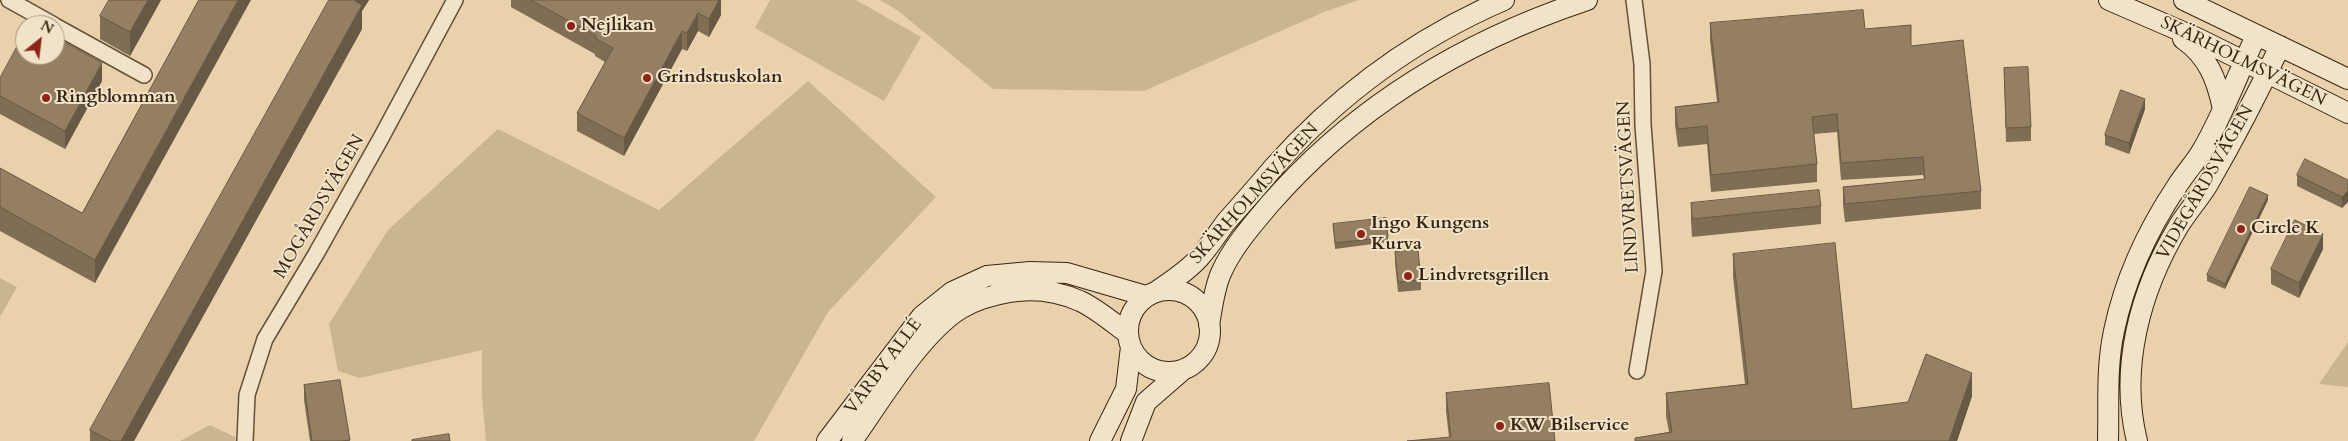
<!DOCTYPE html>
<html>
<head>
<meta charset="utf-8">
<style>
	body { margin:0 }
	#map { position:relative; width:2348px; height:441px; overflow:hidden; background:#e9d2ab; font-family:Cardo,serif }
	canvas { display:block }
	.north { position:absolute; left:15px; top:15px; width:50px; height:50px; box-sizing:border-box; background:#f1e2c8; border:1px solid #a79680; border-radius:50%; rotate:29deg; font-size:14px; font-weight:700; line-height:20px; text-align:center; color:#372513 }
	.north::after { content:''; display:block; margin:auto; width:18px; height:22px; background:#8f2418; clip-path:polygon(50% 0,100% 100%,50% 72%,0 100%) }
</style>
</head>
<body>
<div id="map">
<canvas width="2348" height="441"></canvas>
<div class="north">N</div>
</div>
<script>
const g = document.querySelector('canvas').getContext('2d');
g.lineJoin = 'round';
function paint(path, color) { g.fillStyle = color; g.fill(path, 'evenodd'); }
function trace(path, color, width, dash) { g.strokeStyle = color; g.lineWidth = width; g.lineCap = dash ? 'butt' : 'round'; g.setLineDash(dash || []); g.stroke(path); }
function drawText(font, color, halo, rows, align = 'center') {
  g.font = font + ' Cardo,serif'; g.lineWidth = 4; g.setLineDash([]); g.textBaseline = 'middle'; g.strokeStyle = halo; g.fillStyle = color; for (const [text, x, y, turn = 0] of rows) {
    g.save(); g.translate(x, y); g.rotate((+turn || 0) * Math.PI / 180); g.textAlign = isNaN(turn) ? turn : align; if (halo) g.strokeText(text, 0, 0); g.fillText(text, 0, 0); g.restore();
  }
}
paint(new Path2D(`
	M770,0H856L921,37L884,101L755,28Z
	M880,0H1359L1324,12L1144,91L993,89L897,10Z
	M808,81L936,197L828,312L754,441H486L482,397V350L360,378L338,371L329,324L388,230L498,129L659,210Z
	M0,278L17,287L0,317Z
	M2348,342V387L2319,384Z
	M210,425L235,437L236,441H180Z`), '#cbb591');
const street = new Path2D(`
	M9,0L54,25
	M1634,0L1642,64L1643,125L1654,271L1637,371
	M55,26L144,75
	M245,441L247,395L265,339L316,254L381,138L455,0`);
const secondary = new Path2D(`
	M2109,0L2199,39L2348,113
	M2184,0L2348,79
	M2183,39C2208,56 2217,80 2223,109
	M1128 331a41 41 0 1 1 82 0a41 41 0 1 1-82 0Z
	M1157,291C1172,281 1187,271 1199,258C1209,247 1217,234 1226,222C1242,204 1258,186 1273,168C1337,96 1416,38 1504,0
	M1209,325C1212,308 1214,289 1221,273C1232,248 1252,225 1269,205C1354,107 1464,41 1587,0
	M827,441L922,316L952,292L987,276L1030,272L1067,273L1146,296
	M852,441C880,402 920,334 960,309C975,300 992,295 1010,292C1034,288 1057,291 1080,301C1097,309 1112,322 1127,333
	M1100,441L1126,389L1131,347
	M1131,441L1146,402L1184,369
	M2108,441C2109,404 2106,368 2114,331C2125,278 2147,231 2177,186C2185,173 2196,162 2203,149C2224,113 2238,73 2256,36
	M2137,441C2119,368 2140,291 2178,227C2187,212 2199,199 2208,184C2234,139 2258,93 2280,46`);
trace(street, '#645039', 18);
trace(secondary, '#372513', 22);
trace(street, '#f1e2c8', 15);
trace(secondary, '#f1e2c8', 20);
paint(new Path2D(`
	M161,0L130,56L100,39V16Z
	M199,0L95,283L0,231V168L82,213Z
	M329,0H369L362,11V29L134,441H90V430Z
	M511,0H721V15L709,37L698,31L687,51L682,49L624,156L577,131V113L605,62L595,56V54L511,7Z
	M1710,23L1865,29L1911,46L1981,191V209L1845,222L1843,205V187L1924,179L1923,175L1841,180L1837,132L1814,134L1817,164V182L1711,192L1707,144L1678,147L1675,125V107L1717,102L1710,41Z
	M2004,68L2031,127V141L2006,142Z
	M0,78L102,81L65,149L0,114Z
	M2145,109L2129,154L2105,145V135Z
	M2297,175L2348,180L2342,208L2297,186Z
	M2268,200L2225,289L2207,281V275Z
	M1691,203L1821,206V224L1692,237L1691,221Z
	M1333,224L1388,237V242L1335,249Z
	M2323,249L2299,298L2271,284V269Z
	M1395,252L1421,280V290L1398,292L1395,263Z
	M1733,254L1852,409L1972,396L1957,441H1635V438L1669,432L1666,416V393L1745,384L1733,277Z
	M340,380L350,441H310L304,400V385Z
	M1446,393L1555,441L1449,437L1446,411Z`), '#7f6d54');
paint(new Path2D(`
	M148,0H161L130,56V32Z
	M238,0H251L95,283V260Z
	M356,0H369L362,11V29L134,441H121Z
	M719,0H721V15L709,37V19Z
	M698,13V31L687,51V33Z
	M682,31V49L624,156V138Z
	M102,63V81L65,149V131Z
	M2145,99V109L2129,154V143Z
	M2348,191V202L2342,208V197Z
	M2268,195V200L2225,289V284Z
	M2323,234V249L2299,298V283Z
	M1972,373V396L1957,441H1949Z`), '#685945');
const building = new Path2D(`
	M109,0H148L130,32L100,16Z
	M199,0H238L95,260L0,207V168L82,213Z
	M329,0H356L355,1L362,5L121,441H111L90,430Z
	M531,0H719L709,19L698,13L687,33L682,31L624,138L577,113L613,48L595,38L596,36Z
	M1863,10L1865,29L1911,25V46L1963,40L1981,191L1845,204L1843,187L1925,179L1923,157L1841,163L1837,114L1812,117L1817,164L1711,175L1707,126L1678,129L1675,107L1719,102L1710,23Z
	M25,32V55H55V37L102,63L65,131L0,96V78Z
	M2028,67L2031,127L2006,128L2004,68Z
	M2121,90L2145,99L2129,143L2105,135Z
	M2305,159L2348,180V191L2342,197L2297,175Z
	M2250,187L2268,195L2225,284L2207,275Z
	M1819,190L1821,206L1692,219L1691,203Z
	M1386,218L1388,237L1335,243L1333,224Z
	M2295,220L2323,234L2299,283L2271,269Z
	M1835,243L1852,409L1908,402L1926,354L1972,373L1949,441H1635V438L1672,432L1666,393L1748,384L1733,254Z
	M1418,250L1421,280L1398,282L1395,252Z
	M340,380L350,440L342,441H312L304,385Z
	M1549,383L1555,441H1407L1451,437L1446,393Z
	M449,434L450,441H412V440Z`);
paint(building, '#947f62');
trace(building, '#685945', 1);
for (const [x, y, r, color] of [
	[571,26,5,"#8f2418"],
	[647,78,5,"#8f2418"],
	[46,98,5,"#8f2418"],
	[2241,229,5,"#8f2418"],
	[1361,234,5,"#8f2418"],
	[1408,276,5,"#8f2418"],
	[1500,426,5,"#8f2418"]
]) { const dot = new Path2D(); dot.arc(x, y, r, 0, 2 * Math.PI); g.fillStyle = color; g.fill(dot); trace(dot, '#f1e2c8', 2); }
drawText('bold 18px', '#372513', '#f1e2c8', [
	["Nejlikan",581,26],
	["Grindstuskolan",657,78],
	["Ringblomman",56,98],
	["Ingo Kungens",1371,224],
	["Kurva",1371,245],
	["Circle K",2251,229],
	["Lindvretsgrillen",1418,276],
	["KW Bilservice",1510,426]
], 'left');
drawText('18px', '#372513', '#f1e2c8', [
	["SKÄRHOLMSVÄGEN",2243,62,26],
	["VIDEGÅRDSVÄGEN",2206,183,-60],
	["LINDVRETSVÄGEN",1629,187,-93],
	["SKÄRHOLMSVÄGEN",1255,194,-48],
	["MOGÅRDSVÄGEN",320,207,-60],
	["VÅRBY ALLÉ",884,367,-53]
]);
</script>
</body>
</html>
